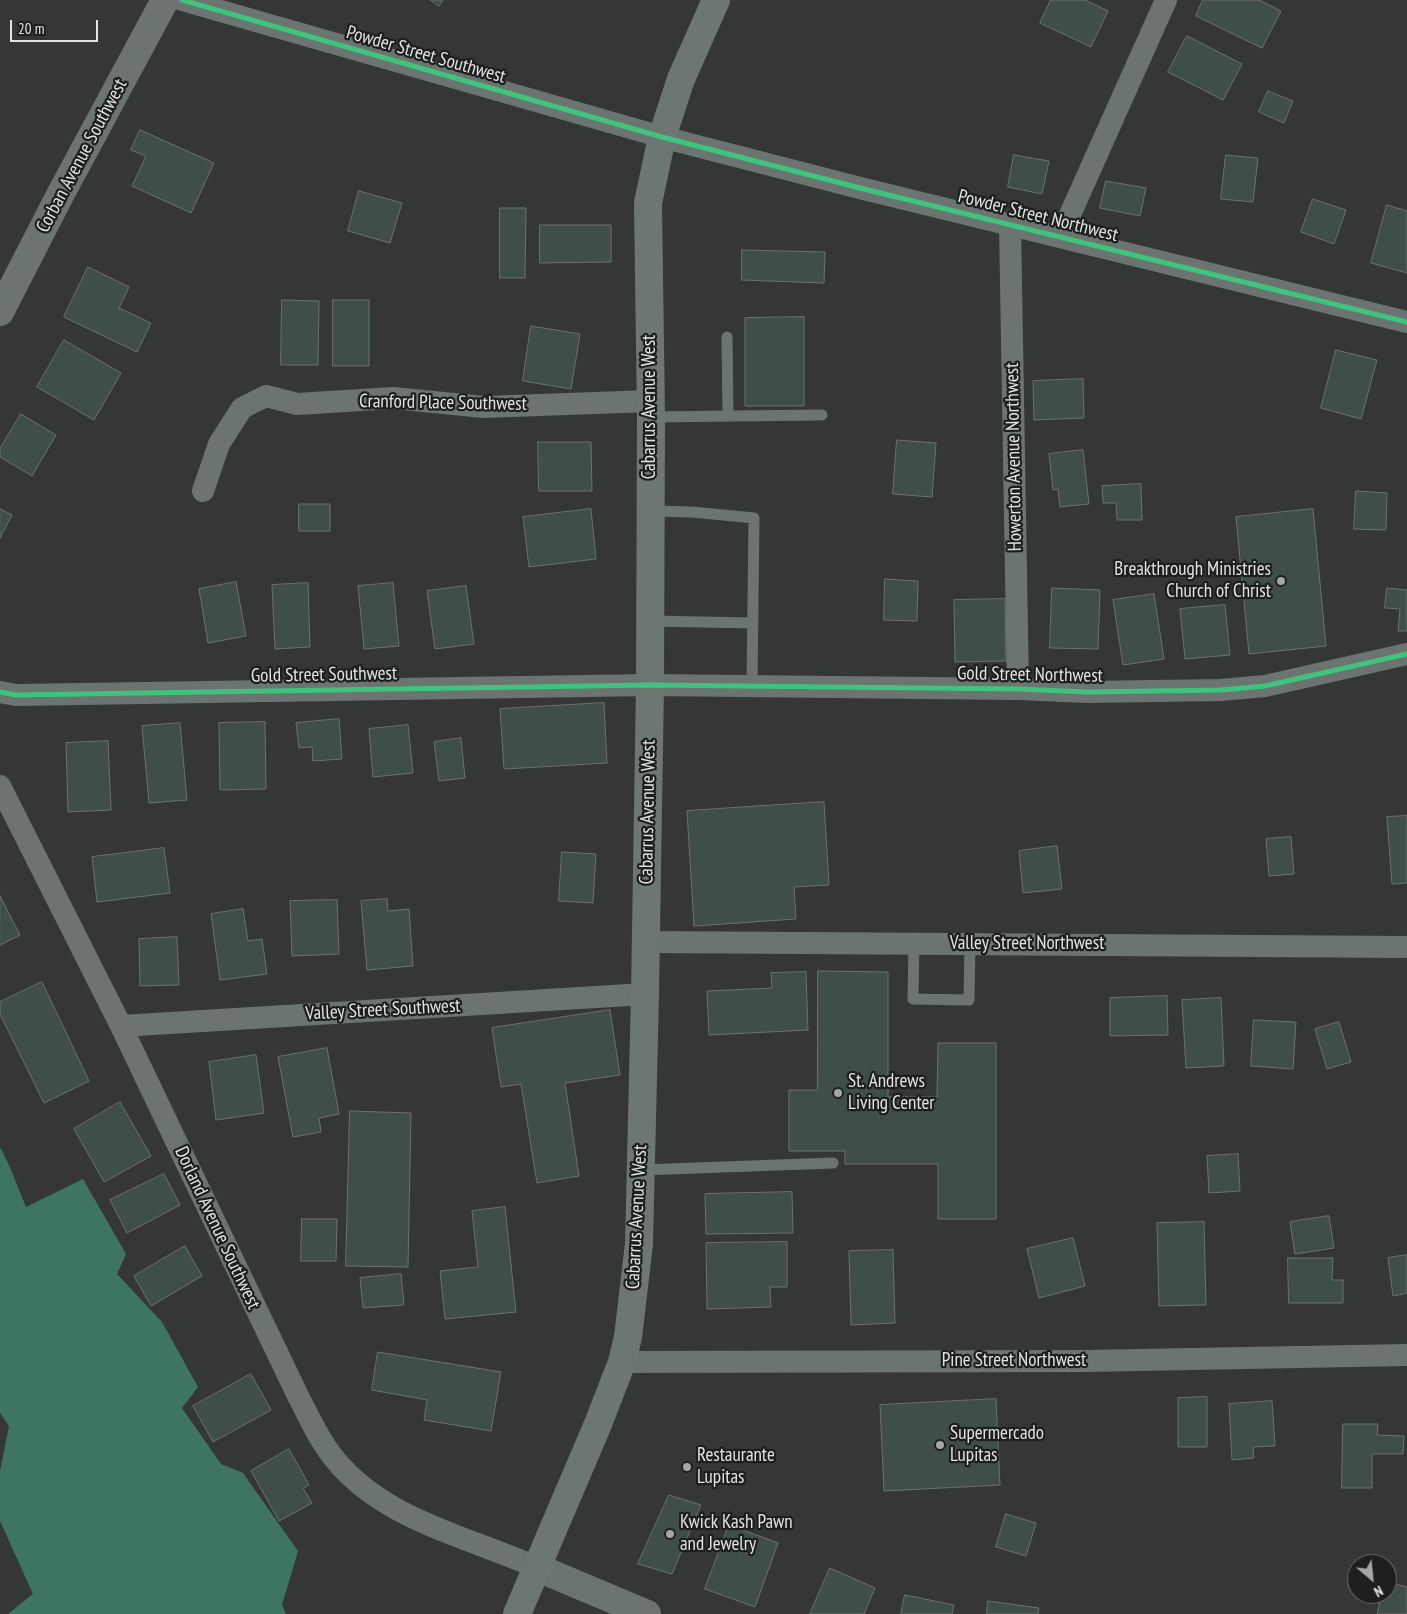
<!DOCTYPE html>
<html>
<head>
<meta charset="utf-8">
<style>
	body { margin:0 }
	#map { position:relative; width:1407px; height:1614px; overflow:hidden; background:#353736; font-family:"PT Sans Narrow",sans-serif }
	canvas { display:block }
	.north { position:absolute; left:1347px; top:1554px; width:50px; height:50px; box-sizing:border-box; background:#1d1f1e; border:1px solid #6b6e6d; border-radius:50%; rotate:152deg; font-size:14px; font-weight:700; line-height:20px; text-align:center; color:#e1e4e3 }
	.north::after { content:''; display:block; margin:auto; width:18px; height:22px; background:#a5a7a6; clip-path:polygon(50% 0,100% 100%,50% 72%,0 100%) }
	.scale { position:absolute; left:10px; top:20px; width:88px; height:22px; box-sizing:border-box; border:2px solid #e1e4e3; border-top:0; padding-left:6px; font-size:15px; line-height:18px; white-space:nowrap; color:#e1e4e3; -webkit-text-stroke:4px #1d1f1e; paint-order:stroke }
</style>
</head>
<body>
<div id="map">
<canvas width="1407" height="1614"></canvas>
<div class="north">N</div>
<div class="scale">20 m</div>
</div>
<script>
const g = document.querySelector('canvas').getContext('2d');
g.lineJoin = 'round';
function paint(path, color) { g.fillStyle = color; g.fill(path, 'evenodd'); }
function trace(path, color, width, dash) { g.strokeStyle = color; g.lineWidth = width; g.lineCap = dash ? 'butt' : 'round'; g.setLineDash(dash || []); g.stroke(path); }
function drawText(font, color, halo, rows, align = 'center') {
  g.font = font + ' "PT Sans Narrow",sans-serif'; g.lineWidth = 4.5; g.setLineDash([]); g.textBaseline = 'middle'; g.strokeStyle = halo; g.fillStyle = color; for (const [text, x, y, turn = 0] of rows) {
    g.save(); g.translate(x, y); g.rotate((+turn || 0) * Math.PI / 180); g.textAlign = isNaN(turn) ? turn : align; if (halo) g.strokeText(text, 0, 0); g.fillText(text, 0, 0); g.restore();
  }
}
paint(new Path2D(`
	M0,1147L9,1165L26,1207L83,1179L126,1254L117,1274L162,1322L198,1387L182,1408L221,1464L243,1473L298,1551L282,1605L286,1614H8L33,1594L0,1521V1471L9,1426L0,1413Z`), '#3e7562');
const building = new Path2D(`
	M431,0H443L439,6Z
	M1051,0H1085L1108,11L1091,47L1040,23Z
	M1203,0H1259L1281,11L1262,48L1196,16Z
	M1187,36L1242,64L1223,100L1168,72Z
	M1268,91L1293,101L1284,123L1259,112Z
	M140,130L214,163L191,213L132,186L146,156L131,150Z
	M1014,155L1049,161L1042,194L1008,187Z
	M1226,155L1258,158L1253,202L1221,199Z
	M1106,181L1146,188L1140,216L1100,208Z
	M359,191L402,203L390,243L348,231Z
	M1313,199L1346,210L1334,244L1301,232Z
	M1387,205L1407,211V273L1371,263Z
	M500,208H526L525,278H500Z
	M540,225H611V262L540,263Z
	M742,250L825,252L824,283L742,280Z
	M88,267L129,287L119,308L151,323L137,352L64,317Z
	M282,300L319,301L318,365H281Z
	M333,300H369V366H333Z
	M804,317V406H745V318Z
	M531,326L580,334L571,389L523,381Z
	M64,340L121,373L94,420L37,387Z
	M1336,350L1377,360L1361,419L1321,408Z
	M1083,379L1084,418L1034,420L1033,381Z
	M21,414L56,435L32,476L0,457V449Z
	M897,440L936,443L932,497L893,494Z
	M538,442H591L592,491H539Z
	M1083,450L1089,504L1060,507L1058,489L1053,490L1049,454Z
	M1141,484L1142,520H1117L1116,503H1103L1102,486Z
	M1356,491L1387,493L1386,530L1354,529Z
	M299,504H330V531H299Z
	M0,509L12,515L0,538Z
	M591,509L596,559L529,567L523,517Z
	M1313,509L1326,646L1249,654L1236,517Z
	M885,579L918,581L917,621L884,620Z
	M236,582L246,636L208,643L199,589Z
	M308,583L310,647L275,649L272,585Z
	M393,583L399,646L364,649L358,586Z
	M466,586L474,644L435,649L427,591Z
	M1052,588L1100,590L1098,649L1050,648Z
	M1387,588L1407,590V631H1398L1400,609L1385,608Z
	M1154,594L1164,659L1123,665L1113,600Z
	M1005,599L1006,661L955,662L954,600Z
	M1225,605L1230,655L1185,659L1180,609Z
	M604,703L607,763L504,769L500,709Z
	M339,719L342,759L313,761L312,747L299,748L296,723Z
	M265,722L266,789L220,790L219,723Z
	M180,723L187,800L149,803L142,726Z
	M408,725L413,773L373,777L369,729Z
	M461,738L465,778L439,781L434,742Z
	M108,741L111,810L68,812L66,743Z
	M824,802L829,885L794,887L796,919L694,926L687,811Z
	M1407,816V883L1392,884L1387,817Z
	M1291,837L1294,874L1269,876L1266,839Z
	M1057,846L1062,889L1023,893L1019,851Z
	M164,848L170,893L97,902L92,857Z
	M562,852L596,854L593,903L559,901Z
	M0,896L20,935L0,945Z
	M387,899L388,911L409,909L413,966L367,970L361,901Z
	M337,900L339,954L292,956L290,901Z
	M243,909L248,941L262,939L267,974L220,980L211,914Z
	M177,937L179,985L140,986L139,939Z
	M818,971L888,972V1097H937L938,1043H996V1219H938V1164H845V1151H789V1090H817Z
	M806,972L808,1030L709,1035L707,991L772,988L771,973Z
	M42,982L89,1081L44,1103L0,1014V1002Z
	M1167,996L1168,1035L1110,1036V998Z
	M1221,998L1224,1066L1186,1068L1182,1000Z
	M610,1010L620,1075L565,1083L579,1176L537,1183L521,1084L501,1087L492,1028Z
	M1254,1020L1296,1022L1293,1069L1251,1066Z
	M1339,1022L1351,1062L1327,1069L1315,1029Z
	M327,1048L339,1114L319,1118L321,1132L293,1137L278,1057Z
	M256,1055L264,1113L216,1120L209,1062Z
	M120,1102L151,1156L104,1182L74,1129Z
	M350,1111L411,1113L408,1267L346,1266Z
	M1238,1154L1240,1191L1209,1193L1207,1156Z
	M164,1174L180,1205L127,1233L110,1200Z
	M792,1192L793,1233L706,1234L705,1194Z
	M505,1207L516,1312L445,1319L440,1271L478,1267L472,1211Z
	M1329,1216L1334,1248L1295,1254L1290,1222Z
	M302,1219H337L336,1261H301Z
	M1204,1222L1206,1305L1159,1306L1157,1223Z
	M1073,1238L1085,1286L1039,1298L1027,1249Z
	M787,1242V1287H770L771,1307L707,1309L706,1243Z
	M185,1246L202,1276L151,1306L134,1276Z
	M893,1250L895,1323L851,1325L849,1251Z
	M1407,1255V1293L1393,1296L1388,1258Z
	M1288,1258H1333L1332,1280H1343V1303H1289Z
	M401,1274L404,1305L363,1308L360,1278Z
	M378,1352L501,1372L491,1431L424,1420L427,1400L372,1390Z
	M251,1374L271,1410L213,1442L193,1406Z
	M1207,1397V1447H1178V1398Z
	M996,1399L1000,1485L884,1491L880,1405Z
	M1272,1401L1275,1446L1253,1447L1254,1458L1232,1460L1229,1404Z
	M1343,1424H1378L1377,1435L1404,1436L1403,1454H1372V1488H1342Z
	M289,1449L309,1485L303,1488L312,1503L279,1521L251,1471Z
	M669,1495L701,1505L672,1574L638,1564Z
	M1006,1514L1036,1523L1026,1556L996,1547Z
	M729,1525L778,1543L755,1607L705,1589Z
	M830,1568L875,1588L864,1614H810Z
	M1387,1582L1407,1587V1614H1377L1382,1594H1387Z
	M905,1595L954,1605L952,1614H901Z
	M988,1601L1039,1608L1038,1614H987Z`);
paint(building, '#404e49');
trace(building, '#6e706f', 1);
trace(new Path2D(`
	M727,337L728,416
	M651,417L822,415
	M650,511L692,512L754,518L752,686
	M650,621L753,623
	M914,943L913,999L969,1000L970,944
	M641,1170L833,1163`), '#6b7471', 11);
trace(new Path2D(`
	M182,0L662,137L860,188L1407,322
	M1010,224L1018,689
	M1060,237L1166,0
	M203,491L219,444L242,408L266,396L297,404L393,398L484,407L650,401
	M0,692L16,695L650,685L1018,689L1087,692L1221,690L1265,686L1407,654
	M0,786L121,1026L298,1396C308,1415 317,1436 330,1453C378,1519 467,1536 538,1568
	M646,942L1407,947
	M121,1026L645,994
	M622,1362L1084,1361L1407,1355`), '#6b7471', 22);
trace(new Path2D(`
	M0,312L59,197L165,0
	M538,1568L647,1614`), '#6b7471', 28);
trace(new Path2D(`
	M517,1614L598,1424L622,1362L628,1337L639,1244L645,994L650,685L651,417L648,203L662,137L681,79L716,0`), '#6d7772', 28);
trace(new Path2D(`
	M182,0L662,137L860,188L1407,322
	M0,692L16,695L650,685L1018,689L1087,692L1221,690L1265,686L1407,654`), '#40c37c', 5);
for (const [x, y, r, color] of [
	[1281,581,5,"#a5a7a6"],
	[838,1093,5,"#a5a7a6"],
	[940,1445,5,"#a5a7a6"],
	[687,1467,5,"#a5a7a6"],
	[670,1534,5,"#a5a7a6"]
]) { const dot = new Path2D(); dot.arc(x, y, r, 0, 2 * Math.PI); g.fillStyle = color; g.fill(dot); trace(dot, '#1d1f1e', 2); }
drawText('19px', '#e1e4e3', '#1d1f1e', [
	["Powder Street Southwest",426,55,16],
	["Corban Avenue Southwest",82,156,-62],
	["Powder Street Northwest",1038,216,14],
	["Cranford Place Southwest",443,403,1],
	["Cabarrus Avenue West",650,407,-90],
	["Howerton Avenue Northwest",1014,457,-91],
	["Gold Street Southwest",324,675,-1],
	["Gold Street Northwest",1030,675,1],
	["Cabarrus Avenue West",648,812,-89],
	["Valley Street Northwest",1027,944],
	["Valley Street Southwest",383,1010,-3],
	["Cabarrus Avenue West",637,1217,-87],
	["Dorland Avenue Southwest",217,1228,65],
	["Pine Street Northwest",1014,1361]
]);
drawText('19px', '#e1e4e3', '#1d1f1e', [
	["Breakthrough Ministries",1271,570,"right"],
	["Church of Christ",1271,592,"right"],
	["St. Andrews",848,1082],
	["Living Center",848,1104],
	["Supermercado",950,1434],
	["Lupitas",950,1456],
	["Restaurante",697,1456],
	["Lupitas",697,1478],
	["Kwick Kash Pawn",680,1523],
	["and Jewelry",680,1545]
], 'left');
</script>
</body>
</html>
